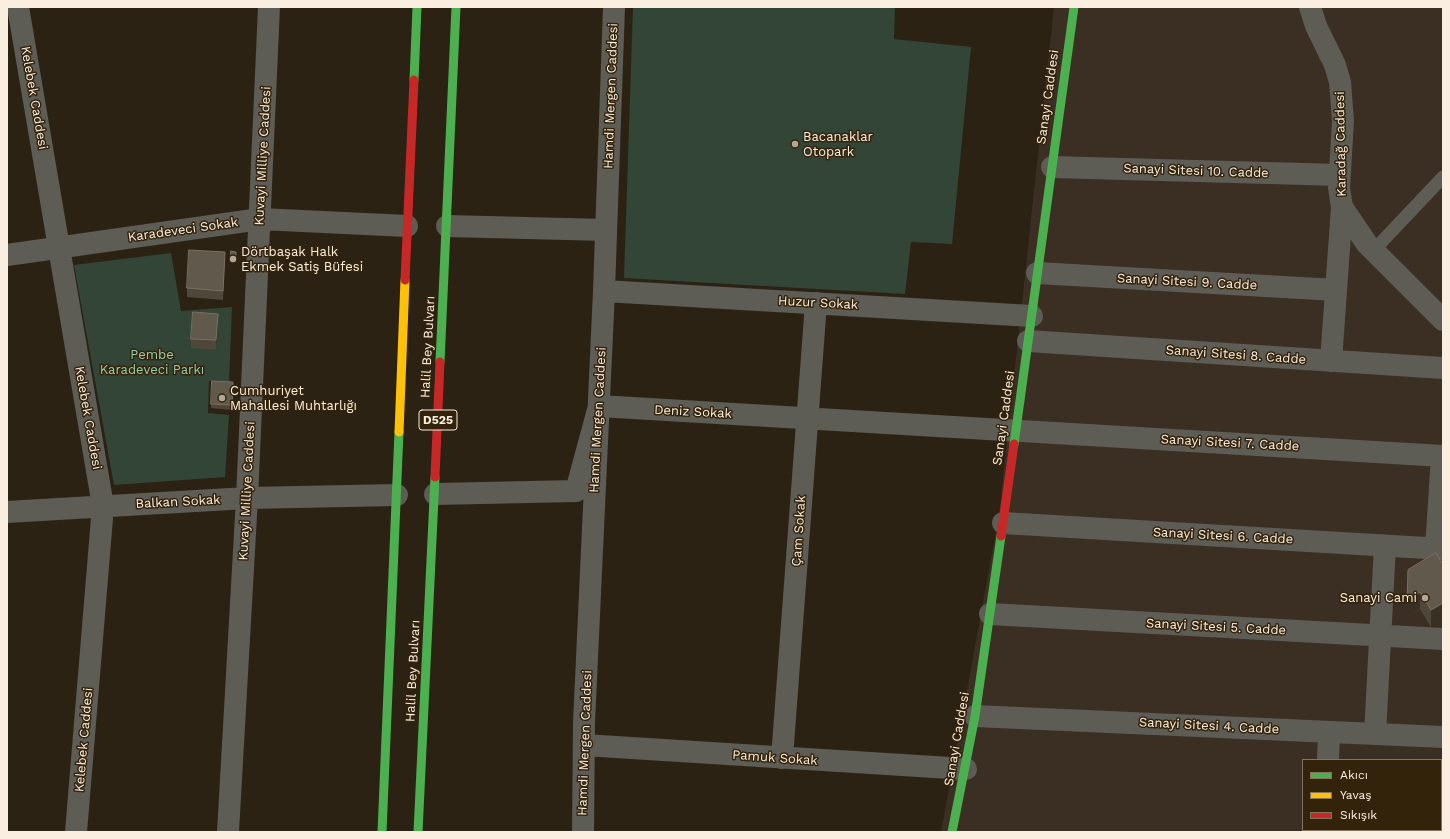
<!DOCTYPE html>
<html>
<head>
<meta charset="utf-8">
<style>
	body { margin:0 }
	#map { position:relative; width:1450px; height:839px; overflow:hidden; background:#2b2214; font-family:"Work Sans",sans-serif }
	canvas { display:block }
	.frame { position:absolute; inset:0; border:8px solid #faeee0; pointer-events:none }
	.legend { position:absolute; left:1302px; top:759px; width:140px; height:72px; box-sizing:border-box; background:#34230b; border:1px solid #837460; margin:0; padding:5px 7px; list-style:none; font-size:12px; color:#faeee0 }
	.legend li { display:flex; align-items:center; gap:8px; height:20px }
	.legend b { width:20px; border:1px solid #837460 }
</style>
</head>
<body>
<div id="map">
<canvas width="1450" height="839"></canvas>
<div class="frame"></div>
<ul class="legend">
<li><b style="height:5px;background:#4caf50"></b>Akıcı</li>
<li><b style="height:5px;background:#ffc107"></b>Yavaş</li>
<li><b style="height:5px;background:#c62828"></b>Sıkışık</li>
</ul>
</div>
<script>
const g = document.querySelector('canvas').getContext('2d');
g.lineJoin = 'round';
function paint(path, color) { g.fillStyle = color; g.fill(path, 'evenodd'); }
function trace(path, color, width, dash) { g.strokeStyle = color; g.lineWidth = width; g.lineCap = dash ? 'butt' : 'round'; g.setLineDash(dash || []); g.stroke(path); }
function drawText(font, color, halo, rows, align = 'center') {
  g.font = font + ' "Work Sans",sans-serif'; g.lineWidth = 3; g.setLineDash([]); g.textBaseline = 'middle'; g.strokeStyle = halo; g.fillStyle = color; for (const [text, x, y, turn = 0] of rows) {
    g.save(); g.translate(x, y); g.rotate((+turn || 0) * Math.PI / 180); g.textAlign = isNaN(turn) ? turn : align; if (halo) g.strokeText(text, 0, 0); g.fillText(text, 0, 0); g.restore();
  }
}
paint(new Path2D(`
	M1054,7H1443V832H941L999,515ZM1303,760H1441V830H1303Z`), '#3b2e22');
paint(new Path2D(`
	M633,7H895L894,39L971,47L952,244L911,242L905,294L624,278Z
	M171,253L181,311L232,307L229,382L209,381L208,413L229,415L225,477L114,485L74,265Z`), '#324537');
trace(new Path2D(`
	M1374,250L1443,177`), '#5d5c55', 13);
trace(new Path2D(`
	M18,7L103,506L76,832
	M1310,7L1316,26L1335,65L1340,82L1343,121L1339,188L1342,207L1367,244L1443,320
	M1052,167L1340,175
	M447,226L606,230
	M7,255L260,219L407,226
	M1037,273L1336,290
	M604,291L1032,316
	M1028,341L1443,368
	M1331,361L1342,207
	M435,494L576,491L599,406L1443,456
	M7,512L247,498L397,495
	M1003,523L1443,549
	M1436,549L1442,456
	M990,614L1443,639
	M975,716L1443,737
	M1375,734L1385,546
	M584,745L966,769
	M782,758L816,303
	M1328,760L1329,732
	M228,832L247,498L269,7
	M583,832L584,723L604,291L614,7
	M1324,832V830`), '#5d5c55', 22);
trace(new Path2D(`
	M414,80L417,7
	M440,362L456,7
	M1014,444L1074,7
	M382,832L399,432
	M418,832L435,477
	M952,832L975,716L1001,536`), '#4caf50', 9);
trace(new Path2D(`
	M399,432L405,280`), '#ffc107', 9);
trace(new Path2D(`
	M405,280L414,80
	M435,477L440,362
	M1001,536L1014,444`), '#c62828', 9);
paint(new Path2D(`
	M231,251L236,252V261H231Z
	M225,261L223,300L187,297V288Z
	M218,323L216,350L191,348V339Z
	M233,387L232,410L211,408V404Z
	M1436,553L1431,627L1420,609L1407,617Z`), '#4f473a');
paint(new Path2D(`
	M225,252V261L223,300V291Z
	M218,314V323L216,350V340Z
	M1420,592V609L1407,617V600Z
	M1443,603V620L1431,627V610Z`), '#393024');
const building = new Path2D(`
	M189,250L225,252L223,291L187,288Z
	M231,251L236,252V257L231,256Z
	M193,312L218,314L216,340L191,339Z
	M212,381L233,382L232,405L211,404Z
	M1436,553L1443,564V603L1431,610L1420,592L1407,600L1408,570Z`);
paint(building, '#61594c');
trace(building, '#797063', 1);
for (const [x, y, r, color] of [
	[795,144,4,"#b2a799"],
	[233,259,4,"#b2a799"],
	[222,398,4,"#b2a799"],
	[1425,598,4,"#b2a799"]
]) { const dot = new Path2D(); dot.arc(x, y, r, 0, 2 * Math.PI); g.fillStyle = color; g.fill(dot); trace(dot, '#34230b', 1.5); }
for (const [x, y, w] of [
	[438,420,38]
]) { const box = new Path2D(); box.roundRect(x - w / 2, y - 10, w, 20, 3); g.fillStyle = '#34230b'; g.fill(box); trace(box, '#faeee0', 1); }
drawText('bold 12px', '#faeee0', null, [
	["D525",438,420]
]);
drawText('13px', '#faeee0', '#34230b', [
	["Hamdi Mergen Caddesi",611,96,-88],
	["Sanayi Caddesi",1048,97,-82],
	["Kelebek Caddesi",34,98,80],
	["Karadağ Caddesi",1341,144,-91],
	["Kuvayi Milliye Caddesi",263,156,-87],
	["Sanayi Sitesi 10. Cadde",1196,171,2],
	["Karadeveci Sokak",183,230,-8],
	["Sanayi Sitesi 9. Cadde",1187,282,3],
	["Huzur Sokak",818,303,3],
	["Halil Bey Bulvarı",428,347,-87],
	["Sanayi Sitesi 8. Cadde",1236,355,4],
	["Deniz Sokak",693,412,3],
	["Kelebek Caddesi",88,418,80],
	["Sanayi Caddesi",1004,418,-82],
	["Hamdi Mergen Caddesi",598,420,-87],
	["Sanayi Sitesi 7. Cadde",1230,443,3],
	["Kuvayi Milliye Caddesi",247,491,-87],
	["Balkan Sokak",178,502,-3],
	["Çam Sokak",799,531,-86],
	["Sanayi Sitesi 6. Cadde",1223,536,3],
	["Sanayi Sitesi 5. Cadde",1216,627,3],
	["Halil Bey Bulvarı",413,671,-87],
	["Sanayi Sitesi 4. Cadde",1209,726,3],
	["Sanayi Caddesi",957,739,-80],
	["Kelebek Caddesi",84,740,-85],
	["Hamdi Mergen Caddesi",585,743,-88],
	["Pamuk Sokak",775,758,4]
]);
drawText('13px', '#faeee0', '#34230b', [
	["Bacanaklar",803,137],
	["Otopark",803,152],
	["Dörtbaşak Halk",241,252],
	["Ekmek Satiş Büfesi",241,267],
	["Cumhuriyet",230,391],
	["Mahallesi Muhtarlığı",230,406],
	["Sanayi Cami",1417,598,"right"]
], 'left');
drawText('13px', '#94ceac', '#34230b', [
	["Pembe",152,355],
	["Karadeveci Parkı",152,370]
]);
</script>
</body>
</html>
